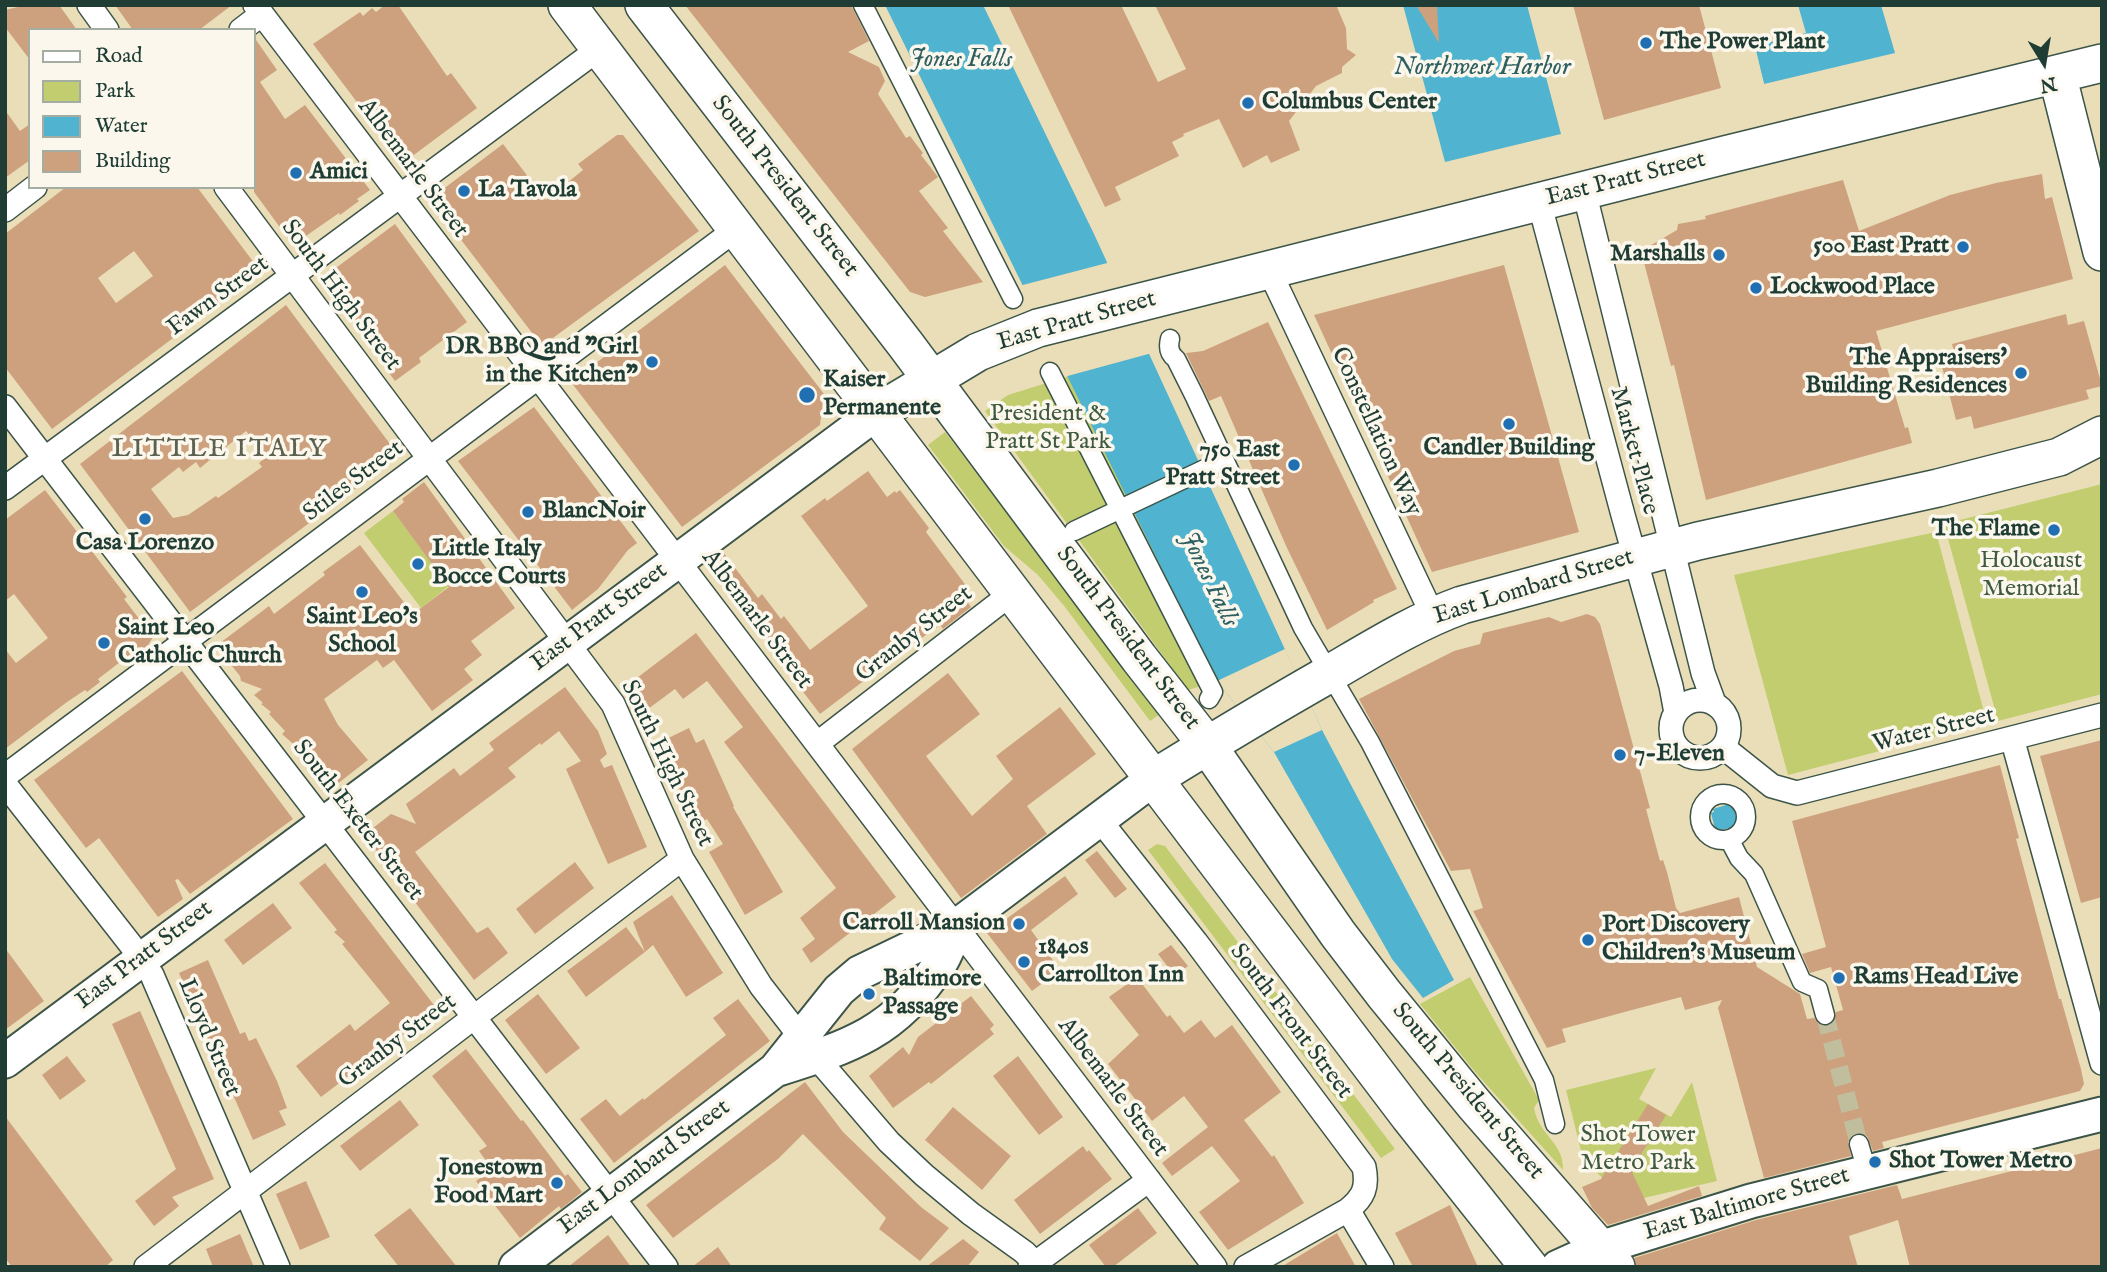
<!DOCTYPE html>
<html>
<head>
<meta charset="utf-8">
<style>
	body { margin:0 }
	#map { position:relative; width:2107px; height:1272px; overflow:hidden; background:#eadeb9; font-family:"IM FELL English",serif }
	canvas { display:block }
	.frame { position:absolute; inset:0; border:7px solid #1f3d34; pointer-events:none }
	.legend { position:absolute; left:28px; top:28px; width:228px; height:161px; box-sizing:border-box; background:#fbf7ec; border:2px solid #a3ada2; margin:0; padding:9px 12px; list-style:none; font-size:21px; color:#1f3d34 }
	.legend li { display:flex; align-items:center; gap:14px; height:35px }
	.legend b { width:35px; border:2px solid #a3ada2 }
	.north { position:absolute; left:2009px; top:28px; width:70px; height:70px; -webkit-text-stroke:5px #fbf7ec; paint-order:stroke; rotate:169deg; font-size:19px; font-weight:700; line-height:28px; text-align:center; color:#1f3d34 }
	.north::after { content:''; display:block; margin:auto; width:24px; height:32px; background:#1f3d34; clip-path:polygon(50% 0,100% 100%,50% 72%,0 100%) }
</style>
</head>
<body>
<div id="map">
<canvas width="2107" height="1272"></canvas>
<div class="frame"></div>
<ul class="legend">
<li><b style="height:9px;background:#fff"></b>Road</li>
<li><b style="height:19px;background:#c1cd6f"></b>Park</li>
<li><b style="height:19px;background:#50b3cf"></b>Water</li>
<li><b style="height:19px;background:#cea17e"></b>Building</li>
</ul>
<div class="north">N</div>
</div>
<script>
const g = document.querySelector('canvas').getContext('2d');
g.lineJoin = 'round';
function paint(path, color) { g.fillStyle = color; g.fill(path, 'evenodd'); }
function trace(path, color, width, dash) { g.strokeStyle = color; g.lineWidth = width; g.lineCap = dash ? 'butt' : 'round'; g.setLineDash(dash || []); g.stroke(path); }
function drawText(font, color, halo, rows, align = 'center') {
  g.font = font + ' "IM FELL English",serif'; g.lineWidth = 7; g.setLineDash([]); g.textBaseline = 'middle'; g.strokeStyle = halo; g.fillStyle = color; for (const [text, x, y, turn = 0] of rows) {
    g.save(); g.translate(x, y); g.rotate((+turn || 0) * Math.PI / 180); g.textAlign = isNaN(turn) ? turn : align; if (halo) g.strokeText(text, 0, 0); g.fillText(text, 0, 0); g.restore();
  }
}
paint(new Path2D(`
	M1069,376L1217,681L1188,690L985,411L1008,395Z
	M945,432L1014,522L1035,544L1163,712L1150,721L1065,607L1038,575L1004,546L928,445Z
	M2102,484V694L1998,721L1944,524Z
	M393,511L449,586L421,608L364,533Z
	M1936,532L1987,723L1788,775L1734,575Z
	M1157,844L1165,846L1395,1149L1381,1158L1148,850Z
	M1470,977L1539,1100L1534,1108C1539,1136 1564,1142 1563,1170L1476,1073L1420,1004Z
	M1656,1068L1639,1099L1671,1117L1692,1082L1717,1181L1631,1201L1592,1169L1586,1171L1566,1090Z`), '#c1cd6f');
paint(new Path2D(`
	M885,5H983L1094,234L1322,730L1454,980L1423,998L1392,959L1274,752L1217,681Z
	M1403,5H1527L1561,134L1445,162Z
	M1744,5H1881L1895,53L1764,84Z
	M1729,804L1730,807H1733L1738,823L1735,824V826L1719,831L1718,828L1715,829L1711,813L1714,812L1713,809Z`), '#50b3cf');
paint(new Path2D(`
	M1741,5H1798L1806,33L1755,46L1764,84H1760Z
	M1111,262L1152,353L1064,377L1019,286Z
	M1285,649L1322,730L1274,752L1217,681Z`), '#eadeb9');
paint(new Path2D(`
	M26,5H59L77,30H30V60L5,27V10Z
	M115,5H232L199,30H133Z
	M385,5H398L447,76L451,73L477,108L403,163L313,44L360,12L363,16L372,8L376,12Z
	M685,5H851L869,41L848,52L879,67L885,81L878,94L906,138L910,136L923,153L921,155L938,177L919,191L948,228L943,231L983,282L925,297L910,292Z
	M1008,5H1121L1158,82L1186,69L1155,5H1336L1346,28L1347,49L1356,55L1342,67V73L1316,86L1289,121L1300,150L1271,163L1267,155L1243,168L1219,119L1183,134L1184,136L1172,142L1179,156L1115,187L1121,200L1105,207Z
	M1416,5H1437L1439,43Z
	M1573,5H1699L1721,88L1604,120Z
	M254,37L277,70L260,82L285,119L305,105L370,190L357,199L359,201L340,215L339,213L293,245L254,192Z
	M5,110L20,131L30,124V160L5,178Z
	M617,135H623L699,231L542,346L430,199L503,144L546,200L583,170L578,164Z
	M2042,174L2045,199L2052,197L2073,279L1876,331L1905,428L1908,427L1912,443L1706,500L1674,365L1671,366L1641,251L1677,230L1678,224L1706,219L1705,216L1843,180L1859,231L1950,195L1996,183Z
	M66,187H197L261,272L52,429L5,367V234ZM134,251L153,276L116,303L98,278Z
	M395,224L467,322L419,358L421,362L395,381L321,279Z
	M725,265L824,394L820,425L682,527L571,382Z
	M1504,265L1579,532L1432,572L1314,315Z
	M286,305L399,456L190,612L80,464ZM246,431L266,457L259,463L262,467L218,498L216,496L188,515L173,518L151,489L179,467L183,472L196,462L200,468Z
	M2066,314L2068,325L2084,321L2102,386L2086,390L2089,399L1974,429L1971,416L1956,420L1940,359L1955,355L1952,344Z
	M1268,322L1397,589L1373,600L1374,602L1327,630L1287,548L1221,396L1209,401L1186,353L1203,351Z
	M534,407L637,543L628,550L598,589L572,610L458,461Z
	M868,471L887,497L895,491L896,493L900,490L929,528L926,532L973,595L966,600L971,607L943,629L940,625L902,652L820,714L772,651L776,648L737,596L733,599L706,564L723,552L758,598L762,594L781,619L784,616L810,650L868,606L801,516L825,498L827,501Z
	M424,482L515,608L471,641L482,655L464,669L473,680L432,711L394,660L383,668L377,660L324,699L338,725L368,760L327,792L313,773L300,750L282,734L285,731L269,714L271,712L261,704L263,703L254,695L262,689L241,681L240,676L216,646L269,606L274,614L325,575L323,572L360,545L413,614L449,587L393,511L404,502L402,499Z
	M45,490L127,597L124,599L153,637L147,647L137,649L98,679L100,682L87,692L85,690L67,702L5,749V649L16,663L48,638L14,594L5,601V520Z
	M1587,614L1595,617L1600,624L1650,808L1646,809L1660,861L1663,860L1667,872L1676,908L1680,913L1739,897L1757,967L1800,994L1807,1019L1814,1018L1821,1026L1833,1023L1836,1012L1843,1010L1831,967L1810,973L1802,954L1826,947L1792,821L2000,765L2019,838L2016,839L2059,999H2061L2081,1069L2084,1084L2080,1091L1882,1142L1884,1148L1873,1151L1867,1136L1856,1133L1851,1136L1848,1142L1851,1156L1764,1178L1718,1008L1722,1000L1685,1010L1681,997L1632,1010L1562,1029L1566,1042L1547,1048L1473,911L1483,908L1470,869L1451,871L1359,699L1454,651L1480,644L1483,633L1549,617L1561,622Z
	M696,633L896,897L811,963L802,949L815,939L800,918L836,888L724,742L743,727L707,681L683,699L675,689L648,709L629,684Z
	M182,671L293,819L190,894L178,879L175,880L183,899L158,917L99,838L86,848L34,780Z
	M948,673L980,714L926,756L972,816L1013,779L996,756L1060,707L1096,754L1027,806L1047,834L961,898L852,749Z
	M565,687L598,731L607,754L600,760L604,768L612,765L647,847L608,864L566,769L581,761L559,731L541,745L540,743L508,768L516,777L415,852L477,933L488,927L508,953L474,980L364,835L391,814L416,824L406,804L454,768L460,776L494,750L489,743Z
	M689,728L696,743L704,739L734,806L733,807L783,892L745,915L709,852L723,844L707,819L696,825L658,743Z
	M2102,740V897L2081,903L2040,756Z
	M1097,851L1127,889L1115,898L1085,860Z
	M575,862L594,888L535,934L516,909Z
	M325,863L437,1009L321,1097L296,1066L350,1024L355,1031L390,1003L342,944L345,942L334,932L337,930L299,883Z
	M1065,876L1078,894L1031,930L1060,970L1032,991L987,933Z
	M672,895L723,973L686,997L653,945L645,952L633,922Z
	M273,903L292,928L243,965L224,940Z
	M626,927L645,952L586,997L567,971Z
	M1171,945L1188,966L1175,976L1158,954Z
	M5,948L44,1001L5,1030Z
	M208,960L240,1034L245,1032L249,1041L256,1038L277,1081L287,1108L279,1111L286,1125L253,1140L179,973Z
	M1137,977L1167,1017L1170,1015L1184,1033L1201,1020L1215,1038L1232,1025L1281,1092L1244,1120L1272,1157L1274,1155L1304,1203L1228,1250L1199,1212L1240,1181L1212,1146L1172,1176L1162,1163L1208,1127L1184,1096L1152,1121L1108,1064L1139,1035L1109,997Z
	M538,994L580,1048L546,1074L505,1020Z
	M971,996L994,1025L990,1029L994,1034L931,1084L929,1082L893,1108L869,1076L903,1047L909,1055L918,1037Z
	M738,999L770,1041L614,1163L580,1119L606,1099L620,1116L643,1098L644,1100L726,1035L713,1018Z
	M140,1011L214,1179L172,1197L179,1206L154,1226L135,1201L176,1169L112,1024Z
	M466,1049L521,1121L523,1120L565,1176L568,1174L582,1192L561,1209L559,1206L520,1238L476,1181L492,1169L479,1151L487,1146L432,1076Z
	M67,1056L86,1081L60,1100L42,1075Z
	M1018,1056L1063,1117L1039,1135L993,1076Z
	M805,1082L843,1132L921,1207L949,1228L920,1261L879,1229L886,1218L803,1134L778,1159L673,1238L646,1205Z
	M400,1100L419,1125L360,1171L340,1146Z
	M1648,1104L1666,1115L1631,1170L1648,1206L1699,1186L1702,1196L1608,1225L1592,1208L1582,1187L1601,1179Z
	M953,1107L1011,1156L982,1190L925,1140Z
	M5,1116L113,1260L105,1267H12L5,1258Z
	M1083,1146L1087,1152L1089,1150L1112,1179L1040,1234L1014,1200Z
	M2102,1148V1267H1910L1898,1220L1849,1236L1858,1267H1636L1634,1258L1756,1220L1897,1185L1902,1199Z
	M306,1181L330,1237L300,1250L276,1194Z
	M1450,1205L1478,1267H1413L1395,1233Z
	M410,1208L457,1267H399L374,1235Z
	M1138,1208L1157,1233L1113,1267H1106L1089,1245Z
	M1337,1233L1356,1267H1281Z
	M240,1234L254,1267H213L206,1249Z
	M608,1235L631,1267H568Z
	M963,1239L979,1252L967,1267H926Z
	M718,1247L732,1267H692Z`), '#cea17e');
trace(new Path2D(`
	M1825,1015L1859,1144`), '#c1be9e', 18, [18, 9]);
const pedestrian = new Path2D(`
	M863,5L1013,299
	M1170,339C1168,347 1169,354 1176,359L1194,395L1303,628L1370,742L1544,1080L1555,1124
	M1050,372L1213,692L1209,699
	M1074,531L1224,460
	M1700 817a23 23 0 1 1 46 0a23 23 0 1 1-46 0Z
	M1729,839L1739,858L1754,874L1802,982L1818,989L1825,1015
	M1859,1144L1867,1171`);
const minor = new Path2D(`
	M89,5L107,30
	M255,5L1215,1267
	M241,30L262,14
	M226,187L613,704L682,859L761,986L816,1057L889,1142L924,1175L971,1214L1024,1252L1039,1267
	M1584,191L1703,673L1714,703
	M1539,202L1623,515L1671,686L1676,713
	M5,210L35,187
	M1269,270L1433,616
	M5,407L666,1267
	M5,488L600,48
	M1671 729a29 29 0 1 1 58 0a29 29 0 1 1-58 0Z
	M2012,738L2102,1063
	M818,743L1012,593
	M1723,747L1772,786L1797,793L2102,715
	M5,776L735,230
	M5,784L131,945L152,975L278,1267
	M1099,819L1196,942L1364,1167C1368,1187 1364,1197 1348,1210L1246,1267
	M1348,1210L1382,1267
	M146,1267L682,859
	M1030,1267L1149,1180`);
const secondary = new Path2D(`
	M5,1061L875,414
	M775,1070C848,1047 895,1033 939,965C947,954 951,939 957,926
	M516,1267L775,1070L839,990L859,973L957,926L1153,779
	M1558,1267L1600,1248L1751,1201L2102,1114`);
const primary = new Path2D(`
	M567,5L1409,1116L1529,1267
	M644,5L906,345L1139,658L1207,745L1338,934L1384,994L1474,1104L1616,1267
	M2057,74L2102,252
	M875,414L978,352L1038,328L1725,155L2102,63
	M1153,779C1211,743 1269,708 1329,674C1372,649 1415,622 1462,605L1698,541L1938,488L2059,457L2102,435`);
trace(pedestrian, '#3d5548', 21);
trace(minor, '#3d5548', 26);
trace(secondary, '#3d5548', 37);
trace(primary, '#3d5548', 40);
trace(pedestrian, '#fff', 18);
trace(minor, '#fff', 23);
trace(secondary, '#fff', 33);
trace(primary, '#fff', 37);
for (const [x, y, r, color] of [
	[1646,43,7,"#1f6fb2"],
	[1248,103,7,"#1f6fb2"],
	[296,173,7,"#1f6fb2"],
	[464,191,7,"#1f6fb2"],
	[1963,247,7,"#1f6fb2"],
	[1719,255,7,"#1f6fb2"],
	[1756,288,7,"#1f6fb2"],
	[652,362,7,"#1f6fb2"],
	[2021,373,7,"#1f6fb2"],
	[807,395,9,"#1f6fb2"],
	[1509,424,7,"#1f6fb2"],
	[1294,465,7,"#1f6fb2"],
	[528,512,7,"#1f6fb2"],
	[145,519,7,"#1f6fb2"],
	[2054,530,7,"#1f6fb2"],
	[418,564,7,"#1f6fb2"],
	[362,592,7,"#1f6fb2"],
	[104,643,7,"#1f6fb2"],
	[1620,755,7,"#1f6fb2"],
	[1019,924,7,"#1f6fb2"],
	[1588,940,7,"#1f6fb2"],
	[1024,962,7,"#1f6fb2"],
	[1839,978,7,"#1f6fb2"],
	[869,994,7,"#1f6fb2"],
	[1875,1162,7,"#1f6fb2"],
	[557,1183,7,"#1f6fb2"]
]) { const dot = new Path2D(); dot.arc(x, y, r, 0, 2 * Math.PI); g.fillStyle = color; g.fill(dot); trace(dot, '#fbf7ec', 2.5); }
drawText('bold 24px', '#1f3d34', '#fbf7ec', [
	["The Power Plant",1660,43],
	["Columbus Center",1262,103],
	["Amici",310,173],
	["La Tavola",478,191],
	["500 East Pratt",1949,247,"right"],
	["Marshalls",1705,255,"right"],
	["Lockwood Place",1770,288],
	["DR BBQ and \"Girl",638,348,"right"],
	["in the Kitchen\"",638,376,"right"],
	["The Appraisers'",2007,359,"right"],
	["Building Residences",2007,387,"right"],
	["Kaiser",823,381],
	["Permanente",823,409],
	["Candler Building",1509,449,"center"],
	["750 East",1280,451,"right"],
	["Pratt Street",1280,479,"right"],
	["BlancNoir",542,512],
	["The Flame",2040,530,"right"],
	["Casa Lorenzo",145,544,"center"],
	["Little Italy",432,550],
	["Bocce Courts",432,578],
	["Saint Leo's",362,618,"center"],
	["School",362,646,"center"],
	["Saint Leo",118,629],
	["Catholic Church",118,657],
	["7-Eleven",1634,755],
	["Carroll Mansion",1005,924,"right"],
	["Port Discovery",1602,926],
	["Children's Museum",1602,954],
	["1840s",1038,948],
	["Carrollton Inn",1038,976],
	["Rams Head Live",1853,978],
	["Baltimore",883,980],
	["Passage",883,1008],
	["Shot Tower Metro",1889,1162],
	["Jonestown",543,1169,"right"],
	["Food Mart",543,1197,"right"]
], 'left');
drawText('24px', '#1f3d34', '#fbf7ec', [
	["Albemarle Street",412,169,53],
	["East Pratt Street",1626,180,-14],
	["South President Street",784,187,52],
	["South High Street",340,296,53],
	["Fawn Street",219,297,-36],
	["East Pratt Street",1077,322,-16],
	["Constellation Way",1375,432,65],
	["Market Place",1633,451,75],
	["Stiles Street",354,482,-37],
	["East Lombard Street",1534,588,-17],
	["East Pratt Street",600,618,-37],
	["Albemarle Street",756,620,53],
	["Granby Street",915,635,-38],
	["South President Street",1127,639,53],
	["Water Street",1934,731,-14],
	["South High Street",666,764,64],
	["South Exeter Street",357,821,52],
	["East Pratt Street",145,956,-37],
	["South Front Street",1290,1022,53],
	["Lloyd Street",208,1038,67],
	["Granby Street",398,1042,-37],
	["Albemarle Street",1112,1088,53],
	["South President Street",1467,1092,50],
	["East Lombard Street",645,1168,-37],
	["East Baltimore Street",1747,1205,-16]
]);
drawText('24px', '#3f5a40', '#fbf7ec', [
	["President &",1048,415],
	["Pratt St Park",1048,443],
	["Holocaust",2031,562],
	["Memorial",2031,590],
	["Shot Tower",1638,1136],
	["Metro Park",1638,1164]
]);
drawText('italic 26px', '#2e6062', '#fbf7ec', [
	["Jones Falls",961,61],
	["Northwest Harbor",1482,69],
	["Jones Falls",1208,580,64]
]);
g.letterSpacing = '2px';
drawText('26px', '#5c604e', '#fbf7ec', [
	["LITTLE ITALY",220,451]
]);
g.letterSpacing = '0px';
</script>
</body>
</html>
